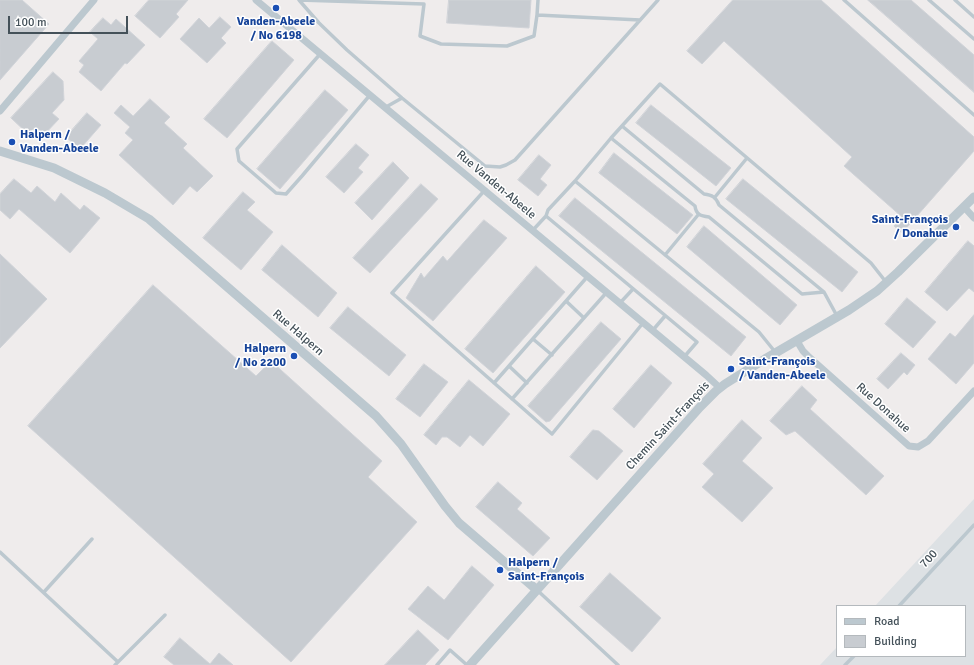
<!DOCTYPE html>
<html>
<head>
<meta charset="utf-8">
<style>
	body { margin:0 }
	#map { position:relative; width:974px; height:665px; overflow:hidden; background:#efecec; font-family:Signika,sans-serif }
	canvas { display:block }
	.legend { position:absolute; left:836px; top:605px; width:130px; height:52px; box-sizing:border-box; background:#fff; border:1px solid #b4b9bd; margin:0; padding:5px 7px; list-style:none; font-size:12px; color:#445159 }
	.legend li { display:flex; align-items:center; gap:8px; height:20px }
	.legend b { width:20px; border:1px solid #b4b9bd }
	.scale { position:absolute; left:8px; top:16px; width:120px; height:18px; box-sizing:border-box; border:2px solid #445159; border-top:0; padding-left:5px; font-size:12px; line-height:14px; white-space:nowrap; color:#445159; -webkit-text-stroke:3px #fff; paint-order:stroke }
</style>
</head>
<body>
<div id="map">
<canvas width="974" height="665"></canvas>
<ul class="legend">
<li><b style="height:5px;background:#bcc8cf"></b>Road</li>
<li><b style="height:11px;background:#c8ccd1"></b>Building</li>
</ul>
<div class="scale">100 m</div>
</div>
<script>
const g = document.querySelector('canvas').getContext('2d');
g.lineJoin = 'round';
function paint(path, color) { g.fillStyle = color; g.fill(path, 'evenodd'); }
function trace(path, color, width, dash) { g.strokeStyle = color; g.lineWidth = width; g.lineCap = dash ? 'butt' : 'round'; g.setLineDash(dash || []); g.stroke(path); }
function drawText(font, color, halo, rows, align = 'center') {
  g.font = font + ' Signika,sans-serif'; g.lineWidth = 3; g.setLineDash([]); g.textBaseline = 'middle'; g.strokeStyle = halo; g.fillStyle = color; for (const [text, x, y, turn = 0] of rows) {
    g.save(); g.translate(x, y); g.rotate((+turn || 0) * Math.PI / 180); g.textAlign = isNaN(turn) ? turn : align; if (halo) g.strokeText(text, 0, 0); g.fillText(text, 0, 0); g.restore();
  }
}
paint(new Path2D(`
	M974,499V665H820L837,647V656H965V606H875Z`), '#dde1e4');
const building = new Path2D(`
	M0,0H22L49,24L0,80Z
	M149,0H188L176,14L179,17L160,38L135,16Z
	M449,0H531L529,28L447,23Z
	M733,0H821L974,137V151L902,233L894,226L902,217L844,166L852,157L724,41L702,64L687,51Z
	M868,0H911L974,55V92Z
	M220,17L231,27L221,38L226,43L207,63L180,39L199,18L209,28Z
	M103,18L111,25L116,19L145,45L127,64L125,63L101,91L79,72L84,65L79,61L98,39L90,32Z
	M272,41L294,60L227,138L204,119Z
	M53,72L63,81L64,100L52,113L59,119L42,137L33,129L28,134L11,118Z
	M325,90L348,110L280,189L257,169Z
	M150,99L170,117L164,123L187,144L183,148L213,176L197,192L190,186L173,205L119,155L133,140L125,133L130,127L114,113L121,105L133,116Z
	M651,105L731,168L716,186L636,123Z
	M87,113L101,125L80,149L66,137Z
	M356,144L369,155L358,168L363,172L344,193L326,177Z
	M614,153L693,215L677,234L599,173Z
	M539,155L551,165L540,179L547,185L538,196L518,180Z
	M393,162L409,178L372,220L355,203Z
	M14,179L31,193L37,186L55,202L61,193L80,210L84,205L100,218L70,253L19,209L10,219L0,210V194Z
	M743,179L858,272L842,292L726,199Z
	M421,184L438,199L370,273L353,258Z
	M243,192L255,202L247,210L273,232L241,270L203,238Z
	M575,198L746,337L731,356L559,216Z
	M484,220L507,238L433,321L406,298L421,273L424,278L443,256L447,261Z
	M704,226L797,305L780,325L687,247Z
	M968,241L974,246V292L969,288L947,311L925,292Z
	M282,245L337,293L318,317L262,270Z
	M0,254L47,299L0,348Z
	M536,266L565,292L493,373L465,349Z
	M153,285L256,376L271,361L382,461L368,477L417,522L291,662L28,426Z
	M907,298L936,322L913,348L885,324Z
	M348,307L406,355L389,376L330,328Z
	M974,315V363L956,384L928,359L950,333L955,337Z
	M601,322L621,339L550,421L546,422L528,406Z
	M901,353L915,365L907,375L904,372L888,389L877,379Z
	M424,364L448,382L420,417L396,399Z
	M651,365L672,383L634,428L613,409Z
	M469,380L510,414L483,446L470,435L460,447L447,437H442L436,445L424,435Z
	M802,386L817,400L810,409L884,476L866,495L795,431L786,435L770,421Z
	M742,420L762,438L742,461L773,488L742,522L702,487L714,474L703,464Z
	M593,430L599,431L623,451L597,480L570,457Z
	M498,482L522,503L517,509L550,538L533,556L476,507Z
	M472,566L494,585L448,640L408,609L428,586L444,600Z
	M610,573L661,618L632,652L580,607Z
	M418,630L439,650L425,665H385Z
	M180,638L210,664L219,653L233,665H174L164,657Z`);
paint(building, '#c8ccd1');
trace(building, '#d0d3d8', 1);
trace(new Path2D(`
	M299,0L319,23L347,50L402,98L485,166L500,167L506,165L515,160L524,150L658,0
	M299,0L424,4L420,36L441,44L507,46L534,36L537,15L538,0
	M844,0L974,115
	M929,0L974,39
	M955,0L974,17
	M537,15L640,20
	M321,53L237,149L239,161L276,193L286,194L302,176L370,95
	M386,107L402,98
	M622,126L704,194C712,195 716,197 719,205L824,292L837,316
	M575,181L759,332L776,353
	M485,190L392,293L552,434L643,323
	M715,197L747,158
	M546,216L548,210L575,181L611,138
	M533,230L546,216L697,342L684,357
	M665,255L698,215
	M824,292L802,294L709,217C701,216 696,215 695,206L611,138L660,84L871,263L886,282
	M566,301L584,318
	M620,303L633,289
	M653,330L665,316
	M533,339L552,355
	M509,366L527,383
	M494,383L588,276
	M512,399L607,292
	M0,552L118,662
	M537,590L618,665
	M44,592L92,539
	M899,606L974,525
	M115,665L165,615
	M437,665L450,650L467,665
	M845,665L854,656`), '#bcc8cf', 3.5);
trace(new Path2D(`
	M256,0L706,375L720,388
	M0,111L94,0
	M964,207L974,218
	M797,341L803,351L808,356L909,446L918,447L928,441L974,391`), '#bcc8cf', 7);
trace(new Path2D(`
	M0,151L54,168L105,193L149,219L376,416L401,444L445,506L459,523L537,590
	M470,665L700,407L716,391L725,384L765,359L849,310L877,291L898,272L974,197`), '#bcc8cf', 9);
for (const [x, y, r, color] of [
	[276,8,4,"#1a4fb4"],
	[12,142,4,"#1a4fb4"],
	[956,227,4,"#1a4fb4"],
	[294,356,4,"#1a4fb4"],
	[731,369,4,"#1a4fb4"],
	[500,570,4,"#1a4fb4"]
]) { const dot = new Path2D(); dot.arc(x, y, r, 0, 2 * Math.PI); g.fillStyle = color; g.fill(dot); trace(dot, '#fff', 1.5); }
drawText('bold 12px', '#164399', '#fff', [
	["Vanden-Abeele",276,22,"center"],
	["/ No 6198",276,36,"center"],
	["Halpern /",20,135],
	["Vanden-Abeele",20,149],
	["Saint-François",948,220,"right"],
	["/ Donahue",948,234,"right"],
	["Halpern",286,349,"right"],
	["/ No 2200",286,363,"right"],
	["Saint-François",739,362],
	["/ Vanden-Abeele",739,376],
	["Halpern /",508,563],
	["Saint-François",508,577]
], 'left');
drawText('12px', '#445159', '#fff', [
	["Rue Vanden-Abeele",496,185,40],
	["Rue Halpern",298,333,41],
	["Rue Donahue",883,408,42],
	["Chemin Saint-François",668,426,-47],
	["700",929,559,-48]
]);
</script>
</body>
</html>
